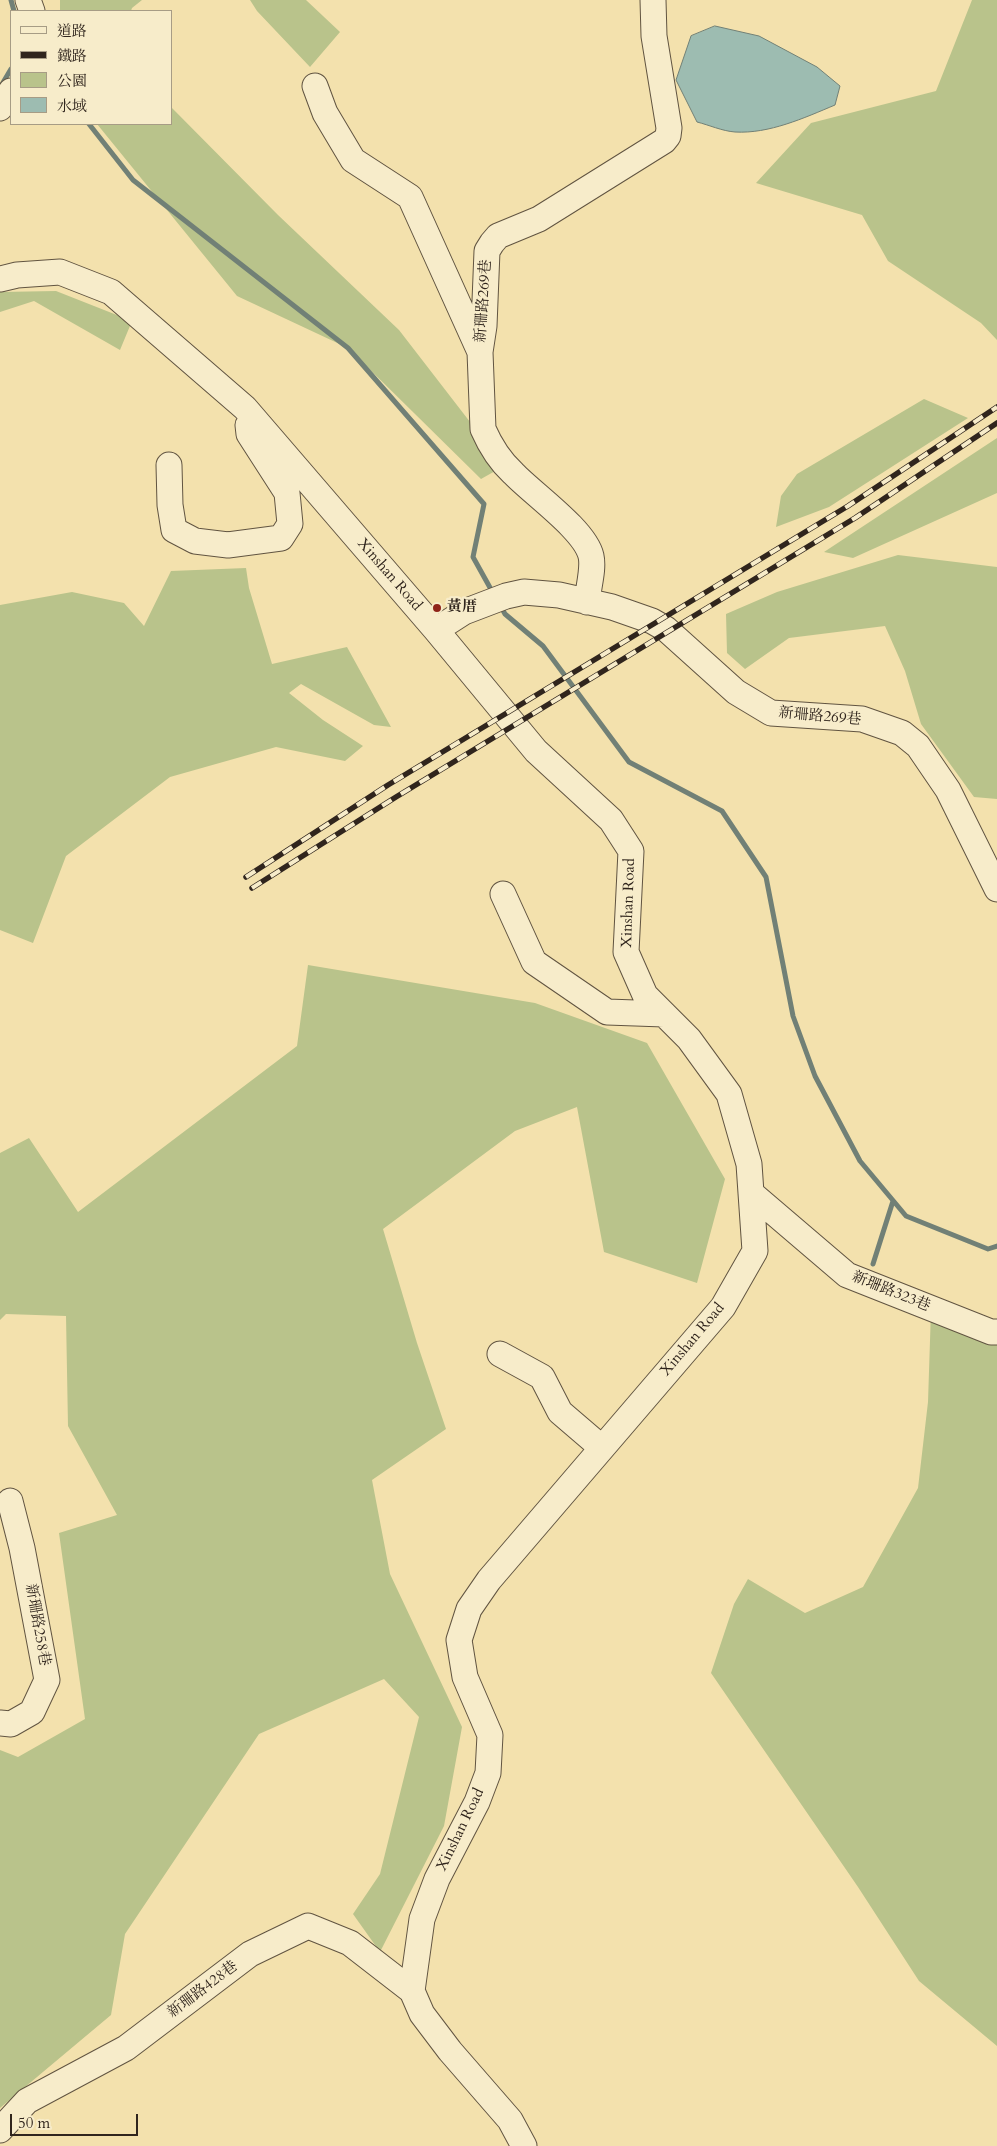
<!DOCTYPE html>
<html>
<head>
<meta charset="utf-8">
<style>
	body { margin:0 }
	#map { position:relative; width:997px; height:2146px; overflow:hidden; background:#f3e1ad; font-family:Cardo,"Noto Serif TC",serif }
	canvas { display:block }
	.legend { position:absolute; left:10px; top:10px; width:162px; height:115px; box-sizing:border-box; background:#f7ecca; border:1px solid #a79c85; margin:0; padding:6px 9px; list-style:none; font-size:15px; color:#30251d }
	.legend li { display:flex; align-items:center; gap:10px; height:25px }
	.legend b { width:25px; border:1px solid #a79c85 }
	.scale { position:absolute; left:10px; top:2114px; width:128px; height:22px; box-sizing:border-box; border:2px solid #30251d; border-top:0; padding-left:6px; font-size:15px; line-height:18px; white-space:nowrap; color:#30251d; -webkit-text-stroke:4px #f7ecca; paint-order:stroke }
</style>
</head>
<body>
<div id="map">
<canvas width="997" height="2146"></canvas>
<ul class="legend">
<li><b style="height:6px;background:#f7ecca"></b>道路</li>
<li><b style="height:6px;background:#30251d"></b>鐵路</li>
<li><b style="height:14px;background:#b9c38b"></b>公園</li>
<li><b style="height:14px;background:#9dbcb1"></b>水域</li>
</ul>
<div class="scale">50 m</div>
</div>
<script>
const g = document.querySelector('canvas').getContext('2d');
g.lineJoin = 'round';
function paint(path, color) { g.fillStyle = color; g.fill(path, 'evenodd'); }
function trace(path, color, width, dash) { g.strokeStyle = color; g.lineWidth = width; g.lineCap = dash ? 'butt' : 'round'; g.setLineDash(dash || []); g.stroke(path); }
function drawText(font, color, halo, rows, align = 'center') {
  g.font = font + ' Cardo,"Noto Serif TC",serif'; g.lineWidth = 4.5; g.setLineDash([]); g.textBaseline = 'middle'; g.strokeStyle = halo; g.fillStyle = color; for (const [text, x, y, turn = 0] of rows) {
    g.save(); g.translate(x, y); g.rotate((+turn || 0) * Math.PI / 180); g.textAlign = isNaN(turn) ? turn : align; if (halo) g.strokeText(text, 0, 0); g.fillText(text, 0, 0); g.restore();
  }
}
paint(new Path2D(`
	M60,0H142L132,8L131,11H60Z
	M250,0H306L340,32L310,67L257,11Z
	M972,0H997V340L981,323L888,261L862,215L756,183L811,123L936,91Z
	M171,107L278,215L399,330L504,466L481,479L348,348L237,296L97,124H171Z
	M56,291L132,321L120,350L34,301L0,312V292Z
	M924,399L968,418L829,507L776,527L781,496L797,474Z
	M997,438V493L853,558L824,552Z
	M898,555L997,567V799L974,797L921,724L905,671L885,626L789,638L745,669L727,653L726,614L777,592Z
	M246,568L249,588L272,664L347,647L391,727L374,725L301,684L289,693L323,720L363,746L345,761L276,747L170,777L66,856L33,943L0,930V605L72,592L124,603L144,626L171,571Z
	M308,965L535,1003L647,1043L725,1179L697,1283L604,1252L577,1107L515,1131L383,1229L417,1343L446,1429L372,1480L390,1574L462,1727L444,1826L380,1952L353,1914L380,1874L419,1717L384,1679L259,1734L125,1934L111,2015L0,2108V1750L18,1757L85,1719L59,1533L117,1515L68,1426L66,1316L6,1314L0,1320V1153L29,1138L78,1212L297,1046Z
	M931,1310L997,1321V2046L919,1981L858,1887L711,1673L734,1604L748,1579L805,1613L863,1587L918,1488L928,1402Z`), '#b9c38b');
const water = new Path2D(`
	M715,26L759,36L817,67L840,86L835,105C804,118 769,134 735,132C722,131 709,125 697,122L676,80L691,36Z`);
paint(water, '#9dbcb1');
trace(water, '#718076', 1);
trace(new Path2D(`
	M11,0L14,11
	M1,86L11,69
	M89,124L133,180L348,348L484,504L473,557L493,593
	M500,605L505,614L543,646L629,762L722,811L766,877L793,1016L815,1076L860,1161L906,1216L988,1249L997,1246
	M873,1264L893,1201`), '#718076', 5);
const minor = new Path2D(`
	M28,0L32,11
	M315,86L325,113L353,160L410,197L480,352
	M0,108L11,91
	M0,279L17,275L60,272L111,292L245,408L436,630L536,751L611,820L631,851L626,952L645,995L689,1039L729,1094L749,1164L755,1251L723,1307L489,1580L469,1609L459,1640L465,1677L490,1735L488,1773L477,1802L437,1879L422,1919L412,1991L422,2014L450,2051L510,2120L524,2146
	M169,465L170,505L174,530L195,541L228,545L281,538L290,524L287,493L249,434L248,425
	M587,602C588,588 594,569 591,556C585,530 533,494 513,473C501,462 490,445 483,429L480,352L484,326L487,251L492,243L498,236L539,219L664,141L668,136L669,128L654,36L653,0
	M436,630L464,612L506,596L524,592L559,595L612,607L652,621L666,629L736,692L771,713L862,719L902,733L918,746L948,790L997,889
	M503,894L534,962L607,1012L664,1014
	M751,1193L847,1275L991,1332H997
	M500,1354L542,1377L560,1412L602,1448
	M0,1723L11,1724L32,1712L47,1680L22,1548L10,1501
	M0,2130L27,2101L126,2048L250,1954L308,1926L350,1943L412,1991`);
trace(minor, '#615441', 27);
trace(minor, '#f7ecca', 25);
const rail = new Path2D(`
	M246,877L388,785L848,506L997,407
	M252,888L396,797L855,518L997,423`);
trace(rail, '#30251d', 5.5);
trace(rail, '#f7ecca', 4, [11]);
for (const [x, y, r, color] of [
	[437,608,5,"#8f2418"]
]) { const dot = new Path2D(); dot.arc(x, y, r, 0, 2 * Math.PI); g.fillStyle = color; g.fill(dot); trace(dot, '#f7ecca', 2); }
drawText('15px', '#30251d', '#f7ecca', [
	["新珊路269巷",484,301,-86],
	["Xinshan Road",389,575,49],
	["新珊路269巷",820,717,5],
	["Xinshan Road",629,903,-88],
	["新珊路323巷",891,1292,22],
	["Xinshan Road",693,1340,-50],
	["新珊路258巷",37,1625,80],
	["Xinshan Road",461,1830,-64],
	["新珊路428巷",203,1990,-37]
]);
drawText('bold 15px', '#30251d', '#f7ecca', [
	["黃厝",447,608]
], 'left');
</script>
</body>
</html>
